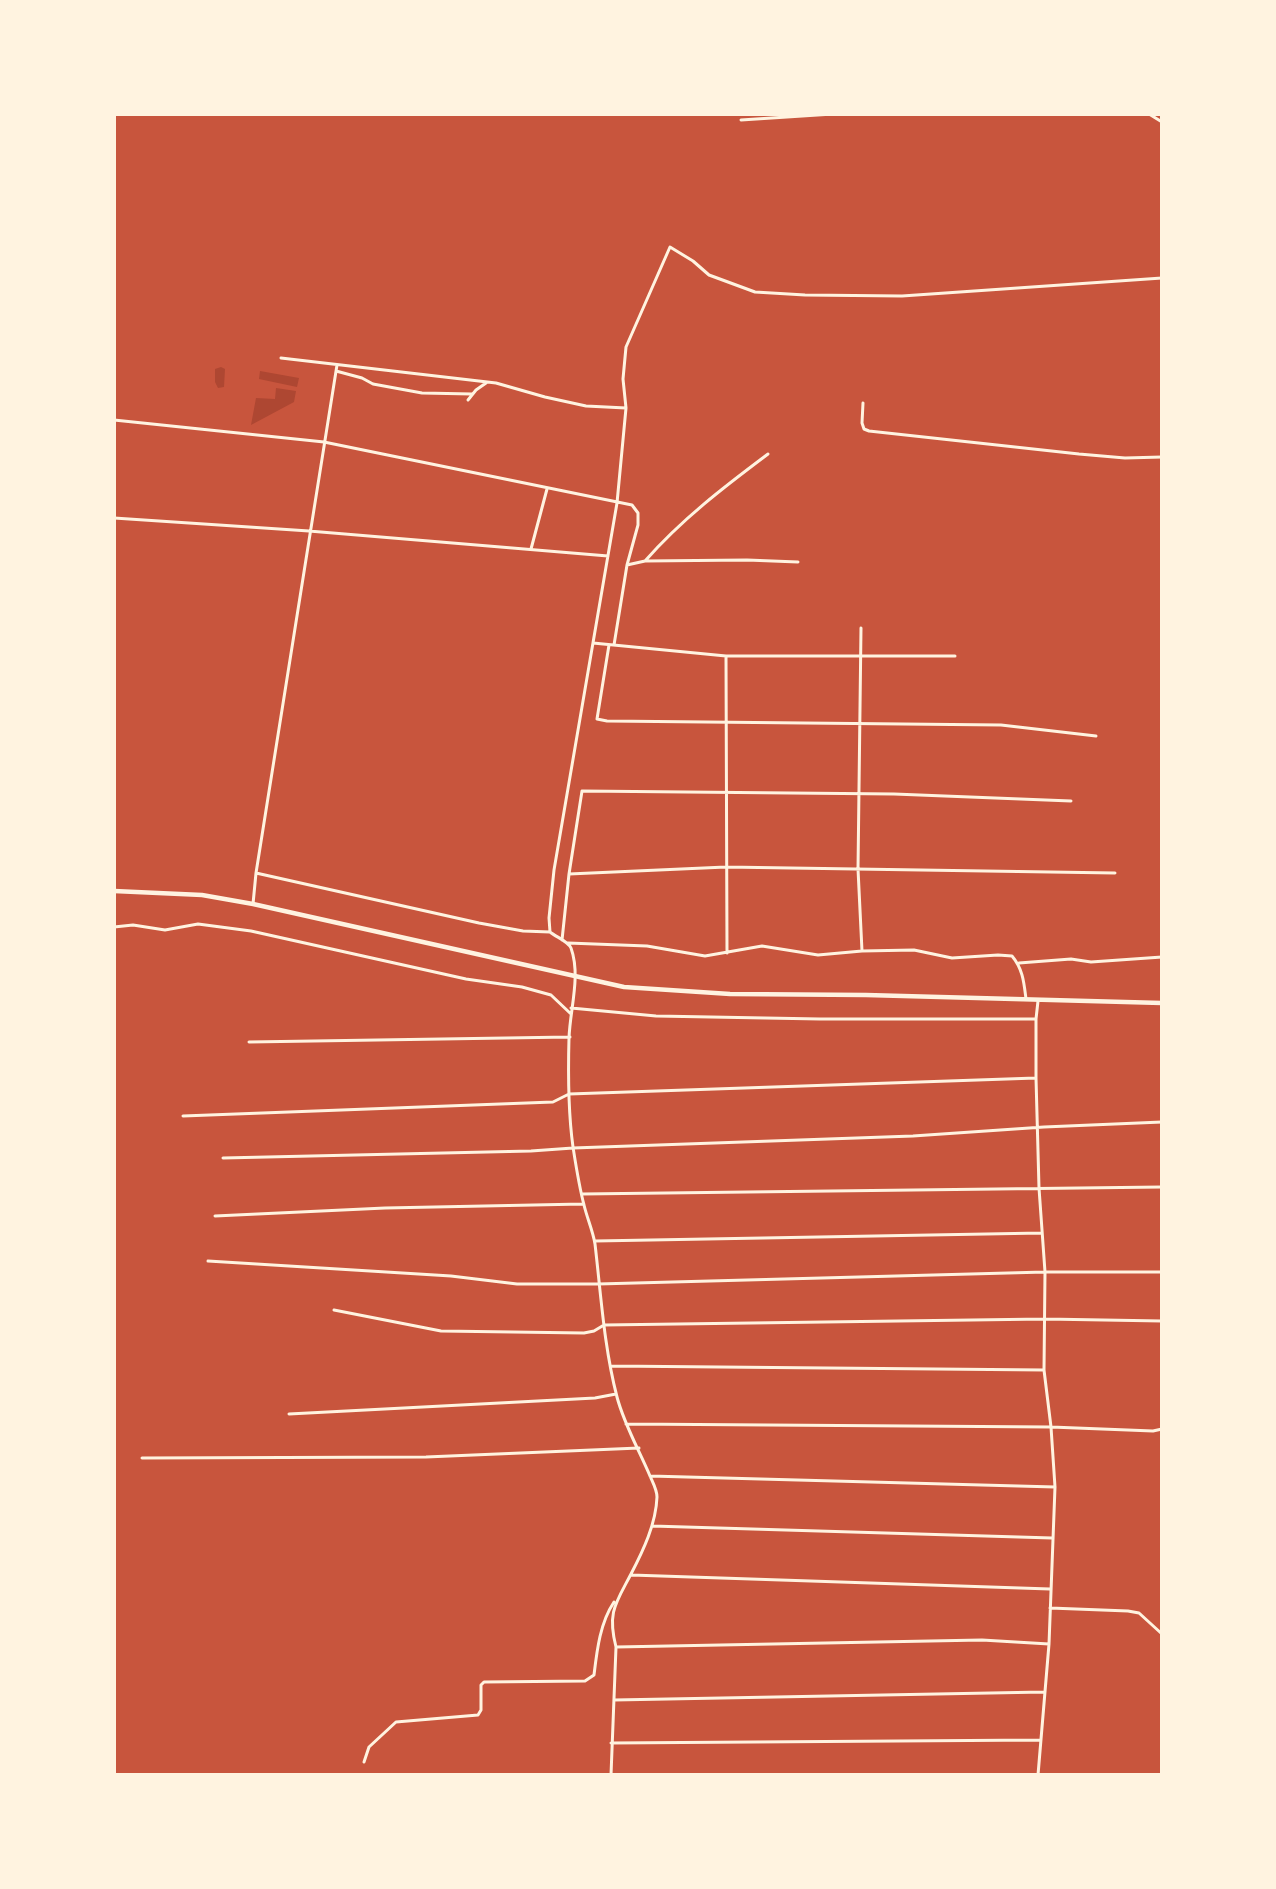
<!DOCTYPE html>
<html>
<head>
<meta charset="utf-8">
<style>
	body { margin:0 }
	#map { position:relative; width:1276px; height:1889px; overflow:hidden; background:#c8553d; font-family:Helvetica,sans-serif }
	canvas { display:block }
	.frame { position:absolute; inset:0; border:116px solid #fff3e0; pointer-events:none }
</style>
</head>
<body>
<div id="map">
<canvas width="1276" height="1889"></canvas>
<div class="frame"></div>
</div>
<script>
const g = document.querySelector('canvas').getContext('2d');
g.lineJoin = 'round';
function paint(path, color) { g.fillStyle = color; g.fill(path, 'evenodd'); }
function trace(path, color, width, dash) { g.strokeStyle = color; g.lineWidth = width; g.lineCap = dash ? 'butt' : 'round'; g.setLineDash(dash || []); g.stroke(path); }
paint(new Path2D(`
	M221,367L225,369L224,387L218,388L215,382V369Z
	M260,371L299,378L297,387L259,379Z
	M276,388L296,391L294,402L251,425L256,398L275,399Z`), '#ae4732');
trace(new Path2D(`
	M1149,114L1162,122
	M741,120L833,114
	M281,358L496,383L545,397L586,406L626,408
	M336,371L362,378L373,384L422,393L472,394
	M468,400L476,390L486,383
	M863,403L862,423L864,429L869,431L1079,454L1125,458L1162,457
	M114,420L324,442L632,505L638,513V525L627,565
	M114,518L309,531L608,556
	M531,549L547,489
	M645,561C682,519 724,487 768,454
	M861,628L858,869L862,951
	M593,643L726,656H955
	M609,645L597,719L607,721L1001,725L1096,736
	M614,645L627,565L645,561L747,560L798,562
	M726,656L727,953
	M256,873L479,923L523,931L550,932
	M569,874L726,867L1115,873
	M253,904L256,873L337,365
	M114,927L133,925L165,930L198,924L251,931L466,979L522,987L551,995L571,1014
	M562,940L569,874L582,791L894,794L1071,801
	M568,943L647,946L705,956L762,946L818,955L862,951L914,950L952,958L998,955L1012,956C1023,969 1024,983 1026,999
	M1019,963L1071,959L1091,962L1162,957
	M571,1008L656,1016L820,1019H1036
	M249,1042L570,1037
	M183,1116L553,1102L569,1094L1036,1078
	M223,1158L531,1151L573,1148L913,1136L1044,1127L1162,1122
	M582,1194L1162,1187
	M215,1216L385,1208L583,1204
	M595,1241L1042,1233
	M208,1261L451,1276L517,1284H598L1045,1272H1162
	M334,1310L441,1331L584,1333L594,1331L604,1325L1045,1319L1162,1321
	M611,1366L1044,1370
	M289,1414L595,1398L616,1394
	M626,1424L1051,1427L1153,1431L1162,1429
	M142,1458L426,1457L639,1448
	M650,1476L1055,1487
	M652,1526L1052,1538
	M631,1575L1050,1589
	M1050,1608L1128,1611L1139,1613L1162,1634
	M616,1647L982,1640L1049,1644
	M614,1700L1044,1692
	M611,1743L1040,1740
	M364,1762L369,1747L396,1722L478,1715L481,1710V1685L484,1682L585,1681L594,1675C597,1650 600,1623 614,1602
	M611,1775L616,1647C607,1612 616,1603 631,1574C643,1551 656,1524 657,1497C657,1490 653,1483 650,1476C639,1450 624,1424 617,1397C604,1347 601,1295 595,1244C593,1231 587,1218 584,1205C579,1186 576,1166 573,1147C568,1111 568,1074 569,1038C570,1009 581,976 571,948C568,941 556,937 550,932L549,918L554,870L617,503L626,408L623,379L626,347L670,247L693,261L709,275L755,292L805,295L902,296L1162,278
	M1038,1775L1049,1644L1055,1487L1051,1427L1044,1370L1045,1272L1039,1188L1036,1078V1019L1038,1001`), '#fff3e0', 3);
trace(new Path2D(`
	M114,891L202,895L253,904L624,987L730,994L866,995L1162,1003`), '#fff3e0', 4.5);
</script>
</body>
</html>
